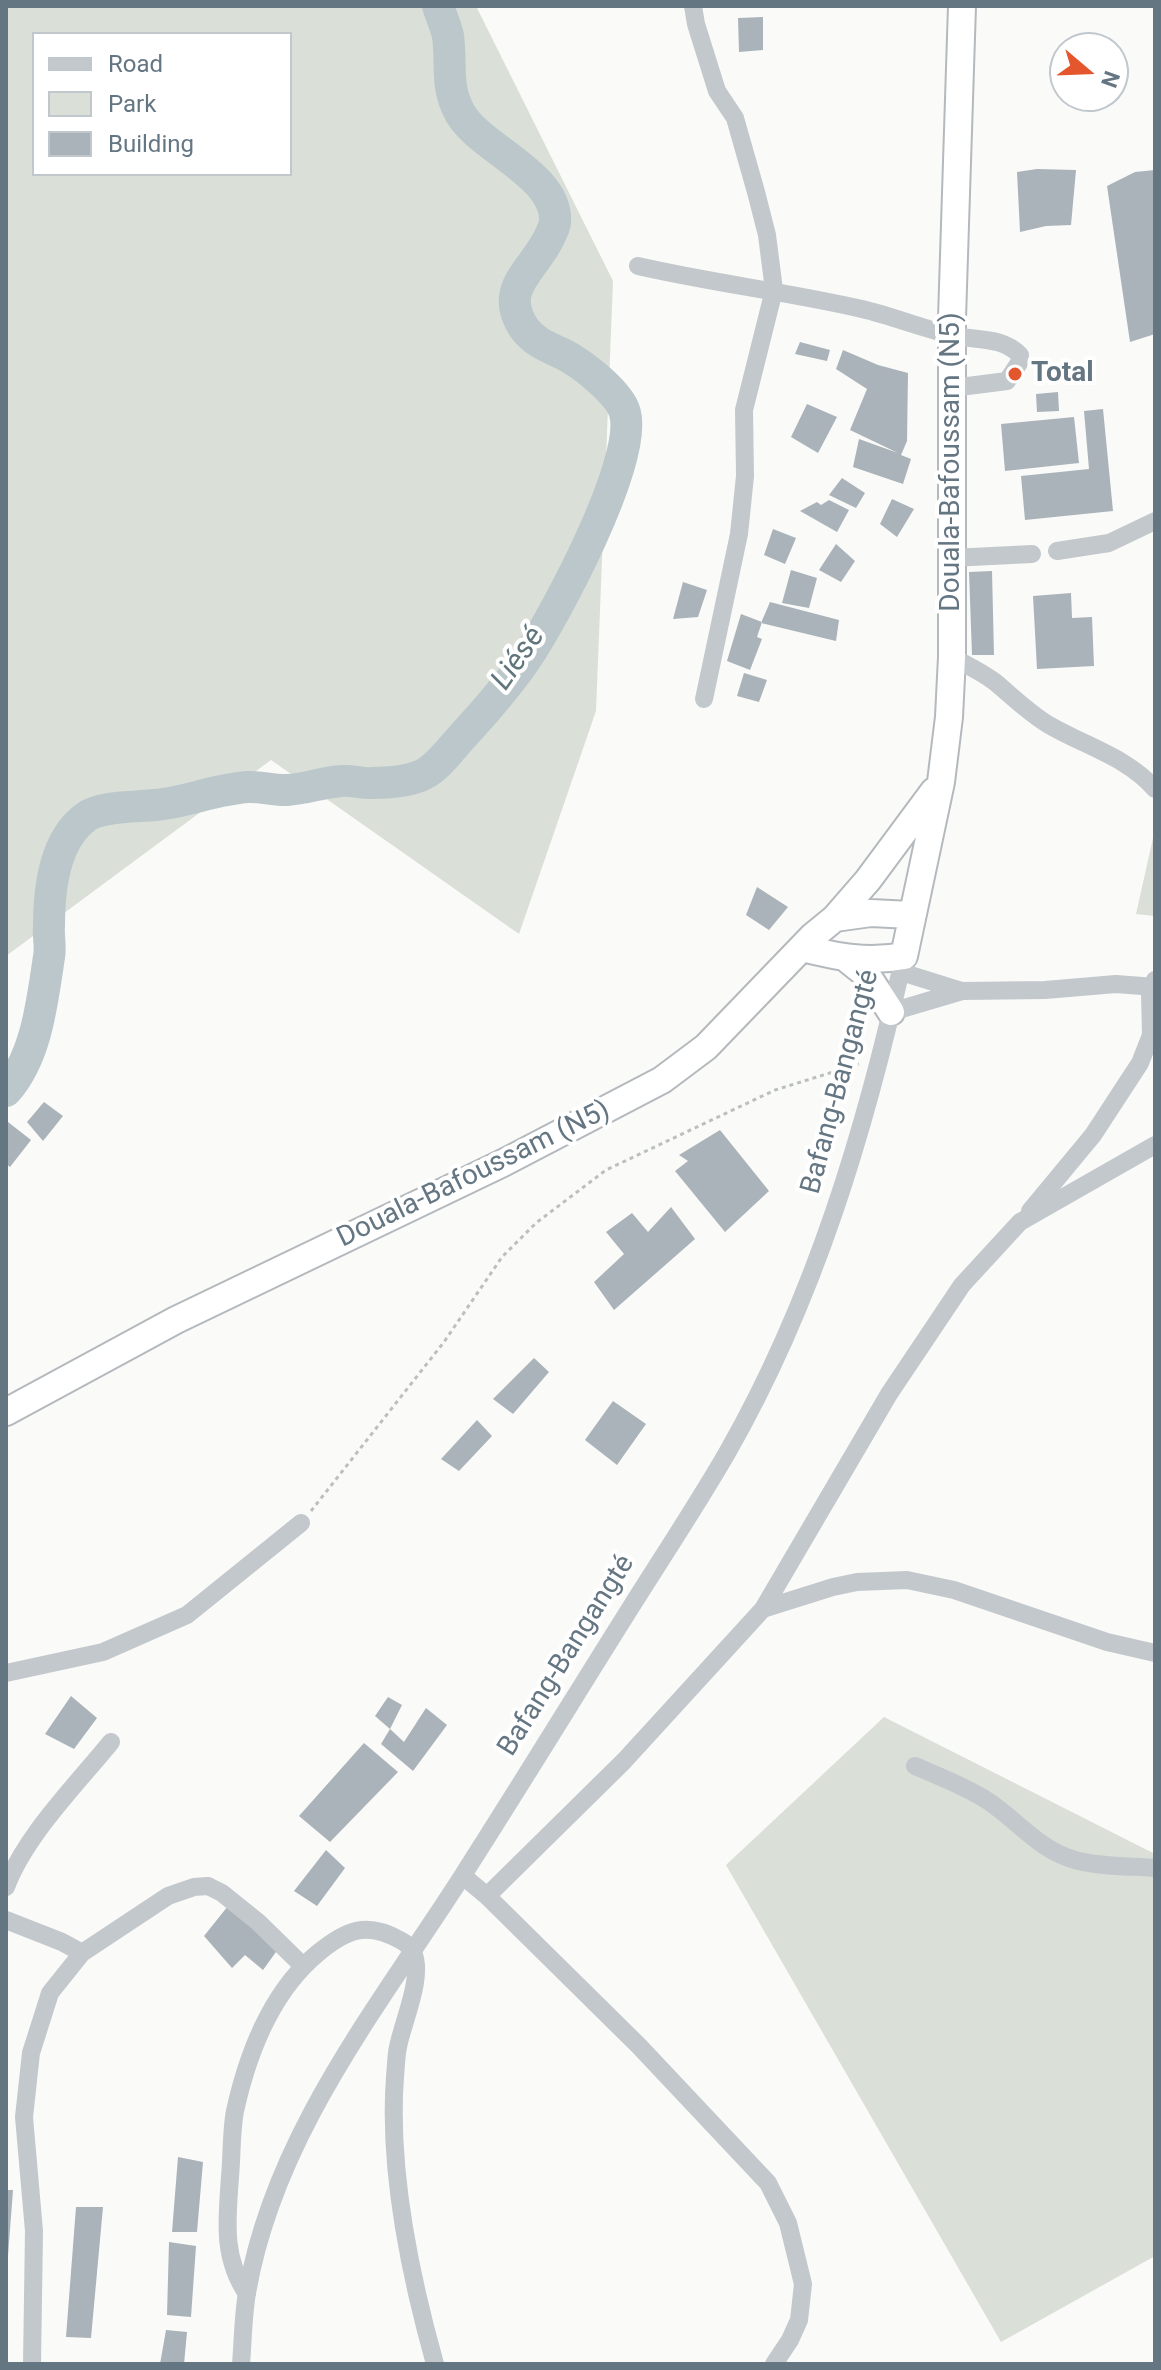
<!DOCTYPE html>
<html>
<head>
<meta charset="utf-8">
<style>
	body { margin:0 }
	#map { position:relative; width:1161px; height:2370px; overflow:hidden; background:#fafaf8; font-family:Roboto,sans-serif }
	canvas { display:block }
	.frame { position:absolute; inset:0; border:8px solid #657683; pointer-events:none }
	.legend { position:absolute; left:32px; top:32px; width:260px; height:144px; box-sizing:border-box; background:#fff; border:2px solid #c1c8cd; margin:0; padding:10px 14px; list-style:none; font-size:24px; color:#657683 }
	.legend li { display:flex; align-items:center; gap:16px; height:40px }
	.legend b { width:40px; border:2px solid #c1c8cd }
	.north { position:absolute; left:1049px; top:32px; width:80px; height:80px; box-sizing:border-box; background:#fff; border:2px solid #c1c8cd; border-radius:50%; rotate:109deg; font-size:22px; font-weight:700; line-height:32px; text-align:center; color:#657683 }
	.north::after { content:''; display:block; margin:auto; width:28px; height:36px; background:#e4572e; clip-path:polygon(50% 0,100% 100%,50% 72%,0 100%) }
</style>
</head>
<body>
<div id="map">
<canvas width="1161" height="2370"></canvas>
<div class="frame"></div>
<ul class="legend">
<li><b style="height:10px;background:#c3c8cc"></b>Road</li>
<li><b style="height:22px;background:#dadfd7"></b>Park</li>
<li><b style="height:22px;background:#aab3b9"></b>Building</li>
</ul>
<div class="north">N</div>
</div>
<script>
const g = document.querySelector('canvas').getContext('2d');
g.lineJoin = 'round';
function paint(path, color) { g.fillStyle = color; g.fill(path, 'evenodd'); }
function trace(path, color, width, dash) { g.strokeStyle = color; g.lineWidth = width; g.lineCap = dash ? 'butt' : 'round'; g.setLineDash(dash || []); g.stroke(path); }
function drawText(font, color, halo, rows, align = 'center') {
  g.font = font + ' Roboto,sans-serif'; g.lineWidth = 8; g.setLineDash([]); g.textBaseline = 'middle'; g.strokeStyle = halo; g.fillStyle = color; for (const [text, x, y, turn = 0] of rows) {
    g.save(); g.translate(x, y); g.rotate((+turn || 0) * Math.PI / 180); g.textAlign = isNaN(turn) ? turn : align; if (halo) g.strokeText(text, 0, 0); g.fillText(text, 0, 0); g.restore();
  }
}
paint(new Path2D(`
	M6,6H476L613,281L596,711L519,934L271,760L6,956ZM34,34H290V174H34Z
	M1155,829V916L1136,914Z
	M884,1717L1155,1854V2256L1001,2342L726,1865Z`), '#dadfd7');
trace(new Path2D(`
	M6,1091C37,1056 42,1002 49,957C51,947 48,936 49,926C49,889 54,840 86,817C100,806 137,807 155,805C187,802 216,789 248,787C261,786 274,791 287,790C306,789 323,782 342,781C352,780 363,784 373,783C388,783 407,781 420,776C436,770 449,751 460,739C483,714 507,687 526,659C555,616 638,461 625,413C620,393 581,363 563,354C548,347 534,342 524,328C498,289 533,271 549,238C550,236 555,225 555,223C559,175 480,149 460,113C445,86 452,65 448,36C446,26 441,16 438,6`), '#bbc7cb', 32);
paint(new Path2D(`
	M763,17V50L739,52L738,18Z
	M1037,169L1076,170L1071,225L1046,226L1020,232L1017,172Z
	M1155,170V334L1130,342L1107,186L1135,172Z
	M800,342L830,350L827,361L795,354Z
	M843,350L878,365L908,373L907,441L901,455L911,459L903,484L853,467L859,439L898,453L850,430L867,389L836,369Z
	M1048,362L1050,381H1035L1034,363Z
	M1058,392L1059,411L1037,412L1036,394Z
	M807,404L837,417L818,453L791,437Z
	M1103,409L1113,511L1025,520L1021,476L1089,469L1084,411Z
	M1074,417L1079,463L1005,471L1001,424Z
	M842,478L865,493L856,508L829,495Z
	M892,499L914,509L897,537L880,524Z
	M829,500L849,510L837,532L800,511L817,502L821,505Z
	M773,529L796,538L785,564L764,555Z
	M836,544L855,561L841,582L819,570Z
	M791,570L817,578L809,608L782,603Z
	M992,571L994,655H972L969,572Z
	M683,582L707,590L698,617L673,619Z
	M1071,593L1072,618L1092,617L1094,666L1037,669L1033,596Z
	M770,602L839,620L836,641L761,623Z
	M741,614L762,622L757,637L762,639L750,670L727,661Z
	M744,673L767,680L759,702L737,696Z
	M757,887L788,907L769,930L746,915Z
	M44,1102L63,1116L43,1141L27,1122Z
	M8,1122L31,1140L10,1167L6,1164Z
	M720,1130L769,1191L725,1232L675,1171L688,1161L679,1155Z
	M671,1207L695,1239L614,1310L594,1282L624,1254L606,1232L632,1213L648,1232Z
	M534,1358L549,1372L513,1414L493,1399Z
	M613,1401L646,1424L617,1465L585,1440Z
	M477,1420L492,1436L459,1471L441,1459Z
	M71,1696L97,1718L74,1749L45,1734Z
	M388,1697L402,1705L390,1729L404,1742L426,1708L447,1725L413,1771L381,1744L390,1729L375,1716Z
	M364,1743L398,1772L330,1842L299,1816Z
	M326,1850L345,1868L317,1906L294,1891Z
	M232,1901L281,1945L263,1970L245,1955L232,1968L204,1936Z
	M178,2157L203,2162L197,2232H172Z
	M6,2190H13L8,2256H6Z
	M76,2207H103L91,2338L66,2337Z
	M169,2242L196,2246L191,2317L167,2315Z
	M166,2330L187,2332L184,2364H160Z`), '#aab3b9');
const highway = new Path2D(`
	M835,918L868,880L934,791
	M802,948C838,957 867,963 904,956L941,782L949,717L952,657V318L962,6
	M847,959L867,975L891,1012
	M6,1412L176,1320L503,1163L662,1080L706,1047L813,936L835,918L871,913L911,915`);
trace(highway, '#b4b9bd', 30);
trace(new Path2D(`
	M311,1511L444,1342L502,1257L536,1223L606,1170L775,1090L859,1064`), '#bbbfc2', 3, [4, 4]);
trace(new Path2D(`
	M693,6L696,24L717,91L735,118L756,192L767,235L774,290L744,410L745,476L739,534L704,699
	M638,266C712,283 788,292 862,309C892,316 921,328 951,335C976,341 1001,336 1020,355L1019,363L1007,381L952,388
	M1057,551L1109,543L1155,521
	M951,558L1032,554
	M952,657C967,665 982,672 995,682C1013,697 1029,713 1049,725C1085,746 1127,757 1155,789
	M901,972L962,991L1045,990L1116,984L1155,987
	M891,1012L962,991
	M1030,1211L1093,1135L1140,1063L1151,1035L1150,994L1155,980
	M763,1609L889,1394L962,1285L1020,1222L1155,1145
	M6,1673L103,1652L187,1615L301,1523
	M915,1766C940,1777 965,1786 988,1801C1018,1821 1039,1850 1075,1860C1100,1867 1129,1866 1155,1868
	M463,1876L487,1896L639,2046L768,2183L788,2223L803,2284L799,2320L790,2340L774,2364
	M6,1887C25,1836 76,1785 111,1742
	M487,1896L624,1761L763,1609L833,1587L857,1582L907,1580L954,1590L1107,1642L1155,1653
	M6,1920L62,1942L82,1953
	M247,2294C222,2257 227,2220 230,2177C232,2156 231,2132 235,2111C248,2052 271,1992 318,1953C346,1930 366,1921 400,1940C404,1942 411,1947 413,1952C424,1977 403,2021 398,2047C396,2056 396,2067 395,2077C388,2170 410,2275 435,2364
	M32,2364L34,2231L24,2117L31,2053L50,1993L82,1953L168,1896L194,1887L208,1886L222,1893L258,1922L303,1966
	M241,2364C243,2341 243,2316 247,2293C274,2135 379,2006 463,1875C520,1786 575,1696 631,1607C663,1556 697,1505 727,1453C815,1299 866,1128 904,956`), '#c3c8cc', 18);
trace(highway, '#fff', 26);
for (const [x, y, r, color] of [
	[1015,374,8,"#e4572e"]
]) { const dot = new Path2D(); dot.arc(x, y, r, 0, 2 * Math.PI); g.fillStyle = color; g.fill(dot); trace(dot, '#fff', 3); }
drawText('bold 28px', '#657683', '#fff', [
	["Total",1031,374]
], 'left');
drawText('28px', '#657683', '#fff', [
	["Douala-Bafoussam (N5)",952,462,-90],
	["Bafang-Bangangté",841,1082,-75],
	["Douala-Bafoussam (N5)",474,1175,-26],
	["Bafang-Bangangté",567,1656,-58]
]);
drawText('italic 30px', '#60757c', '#fff', [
	["Liésé",519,659,-55]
]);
</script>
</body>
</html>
